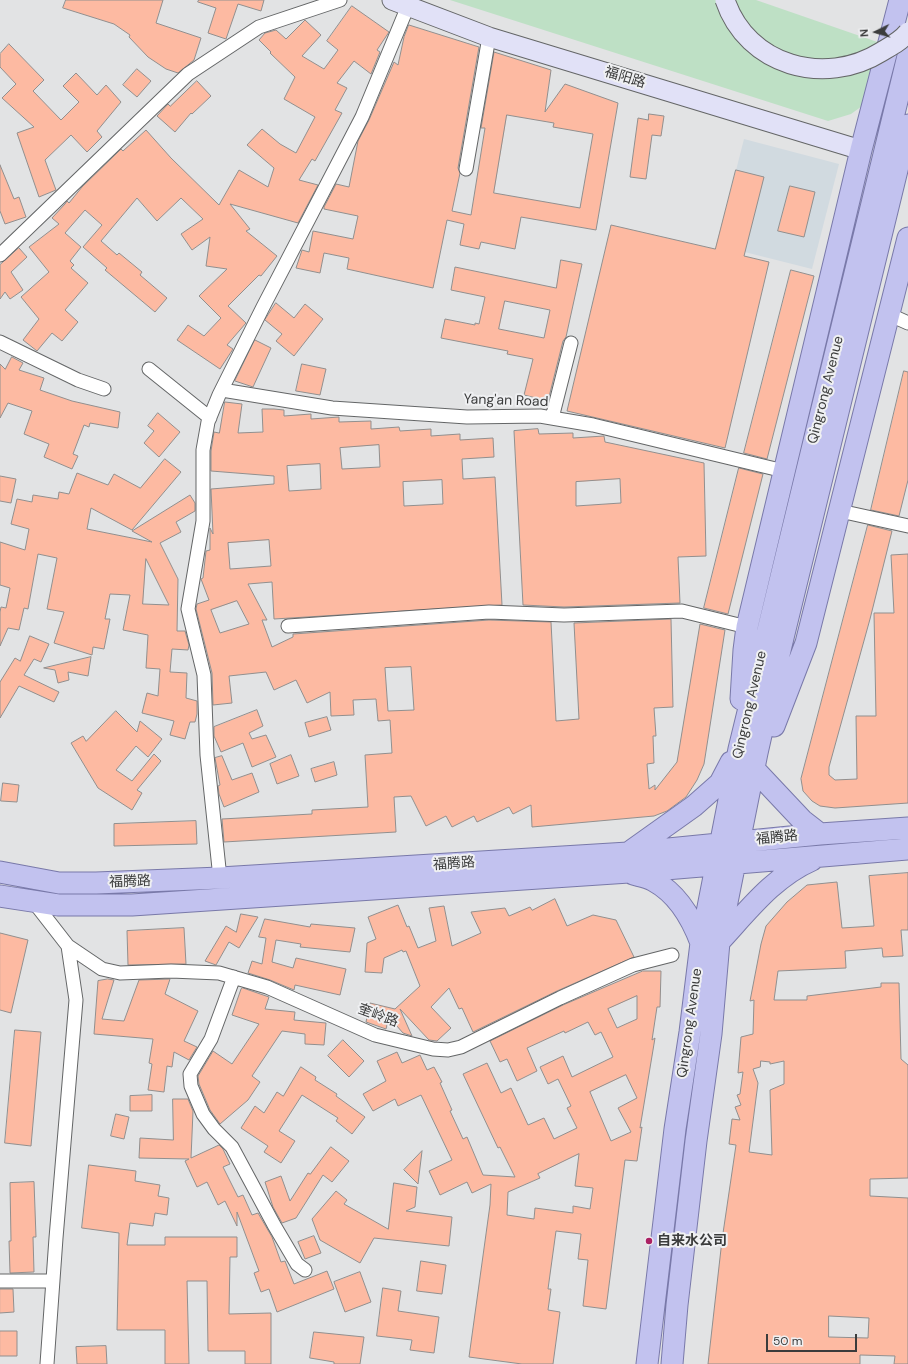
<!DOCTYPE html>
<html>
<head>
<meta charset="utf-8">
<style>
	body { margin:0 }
	#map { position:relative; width:908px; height:1364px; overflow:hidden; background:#e2e3e4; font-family:"DM Sans",sans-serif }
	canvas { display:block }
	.north { position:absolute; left:856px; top:12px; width:40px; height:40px; -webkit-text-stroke:3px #eff0f2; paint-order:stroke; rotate:265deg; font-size:11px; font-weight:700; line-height:16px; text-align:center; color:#3b3c3c }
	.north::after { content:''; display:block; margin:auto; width:14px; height:18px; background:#3b3c3c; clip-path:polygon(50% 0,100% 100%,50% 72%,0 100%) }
	.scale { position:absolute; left:766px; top:1334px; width:91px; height:18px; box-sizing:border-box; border:2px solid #3b3c3c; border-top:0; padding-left:5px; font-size:12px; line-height:14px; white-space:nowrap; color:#3b3c3c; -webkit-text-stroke:3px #eff0f2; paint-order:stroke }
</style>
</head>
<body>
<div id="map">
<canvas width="908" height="1364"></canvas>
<div class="north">N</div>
<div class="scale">50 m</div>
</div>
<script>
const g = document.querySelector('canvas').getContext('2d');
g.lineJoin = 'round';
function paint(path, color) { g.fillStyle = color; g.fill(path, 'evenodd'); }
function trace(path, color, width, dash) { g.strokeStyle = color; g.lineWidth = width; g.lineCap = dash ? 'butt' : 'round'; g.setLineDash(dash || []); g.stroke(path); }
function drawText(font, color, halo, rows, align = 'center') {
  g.font = font + ' "DM Sans","Noto Sans SC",sans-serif'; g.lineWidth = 4; g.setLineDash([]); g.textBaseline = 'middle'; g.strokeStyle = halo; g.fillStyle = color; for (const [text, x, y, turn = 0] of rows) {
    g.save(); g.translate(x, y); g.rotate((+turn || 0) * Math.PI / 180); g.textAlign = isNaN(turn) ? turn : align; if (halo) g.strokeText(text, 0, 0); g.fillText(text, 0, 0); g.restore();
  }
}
paint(new Path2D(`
	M744,139L839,164L812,269L717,245Z`), '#d1dae0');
paint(new Path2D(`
	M450,0H756L886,45L869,101L851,114L828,121Z`), '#bee0c5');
const building = new Path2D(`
	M66,0H163L156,23L201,38L194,60L178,73L166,69L148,57L129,37L130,35L114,24L63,8Z
	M199,0H264L261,11L238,4L226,39L208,33L216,8L198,2Z
	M352,6L389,32L377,50L380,52L371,74L354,61L337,83L347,88L335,110L342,113L315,161L312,159L299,180L318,185L298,223L230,204L250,229L246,231L277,256L261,276L259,275L228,306L246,323L227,345L233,349L220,369L177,340L188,325L204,336L221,318L199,296L227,269L206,266L210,237L192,250L181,234L203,219L181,198L157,221L137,198L101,241L117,255L119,253L142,272L140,275L167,298L155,312L105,270L107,268L83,247L102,225L85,210L65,233L81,247L70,261L74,265L71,268L88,283L65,310L78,322L62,341L52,333L37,351L23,340L39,319L21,297L49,272L29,247L59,224L52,218L65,204L67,201L69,203L82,187L121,149L123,151L146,130L171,158L219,205L239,170L268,187L274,168L247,145L262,129L280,144L296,153L315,117L284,99L295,77L270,53L271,52L259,40L265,33L276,30L286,39L305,20L321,35L302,56L324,69L338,50L327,41Z
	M409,25L479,47L458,168L460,173L452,211L471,215L485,128H481L494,52L551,70L545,112L565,84L618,103L596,230L521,217L515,249L481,242L479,249L460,245L464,224L447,220L433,288L347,269L349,258L324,253L320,273L296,268L302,250L309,252L313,231L353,239L358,216L324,209V207L336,184L349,187L358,141L369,120L394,62L398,65L404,37ZM507,115L554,123L553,127L593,134L580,208L494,193Z
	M9,44L44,80L33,91L61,120L79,102L63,86L76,73L97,95L106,85L121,102L97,131L102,137L87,152L71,135L45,160L56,190L39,197L17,133L34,127L2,98L16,84L0,67V54Z
	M137,69L151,81L137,97L123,85Z
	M197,81L211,96L192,114L191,113L175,132L157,116L168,104L170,106Z
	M649,114L664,116L661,136L652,135L646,179L630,177L638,118L648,120Z
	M0,165L14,199L19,197L26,217L5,224L0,211Z
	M736,170L764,177L744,256L769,262L725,448L567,411L611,225L715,249Z
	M790,186L815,192L804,237L778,231Z
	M19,248L27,257L11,272L23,290L10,299L5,292L0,299V265Z
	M561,260L582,264L566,337L563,341L548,401L524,395L533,359L507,354L508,351L441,338L445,319L475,325V323L479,324L485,297L451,290L455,267L556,288ZM505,301L550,310L544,338L499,329Z
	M791,270L814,276L767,459L744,453Z
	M276,303L294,318L305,304L323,319L294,356L276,341L282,334L265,320Z
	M255,340L271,348L253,387L235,381Z
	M12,357L23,363L19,370L44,378L40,390L72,401L120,412L118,428L90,423L89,427L84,425L73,454L78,456L72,469L44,457L49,444L24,434L32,411L8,403L0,418V364L5,369Z
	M302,364L326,369L320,395L296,391Z
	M904,371L908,372V480L899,516L871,510Z
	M225,402L242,404L238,433L263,432L262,409H274L284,410V416L311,414V419L339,417V422L371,421V429L399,427L400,431L431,429V436L460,434V440L493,438L494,457L462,459L463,479L495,477L502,605L274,619L272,582L248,584L267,620H262L272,647L293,637V634L489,620L551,622L556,721L579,719L574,623L671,619L673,707L654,708L656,736H653L654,763L647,764L649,789L655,785V790L677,762L700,624L725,630L704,764L697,780L686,797L667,811L654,816L532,827L531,805L513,814L509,807L477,822L474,816L452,827L446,816L426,826L411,796L394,797L396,832L224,842L222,819L312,814V810L368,807L365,755L392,753L390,720L378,721L376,699L353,700L354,715L331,716L330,692L307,703L296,680L274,690L266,672L229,676L232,703L213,705L212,673L196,609L197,604L209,600L201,579L203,578L206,551L210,550V528L213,534L211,489L274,484V476L211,471V451L214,432L219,433ZM379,445L380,467L342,469L340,448ZM320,464L321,489L289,491L287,466ZM442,480L443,504L404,506L403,482ZM269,540L271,566L230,569L228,543ZM237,601L249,624L220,633L211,610ZM411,667L414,710L388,711L385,668Z
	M158,413L180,432L159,457L144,443L154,431L148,426Z
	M538,429L539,434L573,433V438L604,436L605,442L704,463L706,556L678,557L680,603L564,607L523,605L514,431ZM620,479L621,503L576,506V482Z
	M165,459L181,472L132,530L91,508L87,529L152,542L132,531L190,495L195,503V511L176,522L181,532L160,543L178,579L177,631H185L189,645L188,650L172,649L170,672L187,673L186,698L197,701V714L195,722H190L185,739L170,735L174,721L142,713L147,693L158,696L160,669L146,668L148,635L123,630L130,595L110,594L105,619H110L104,649L93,647L92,655L54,643L64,612L47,609L57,558L38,554L28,609L24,608L19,630L8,628L0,646V612L1,607L6,608L10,588L0,585V542L25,550L29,529L11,524L17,499L32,502L33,495L58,499L59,492L69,494L77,473L108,485L114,474L140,488ZM146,559L169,605L143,604Z
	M739,468L763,474L728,614L704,608Z
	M0,476L16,479L11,503L0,501Z
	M868,525L892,531L870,619L829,767V775L835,780L857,779L856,716H876L874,613H894L891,555L908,554V803L835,808L820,806L812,801L803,791L801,779Z
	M30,636L49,644L41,662L34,659L24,675L59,692L54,702L19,686L0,718V682L15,658L20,661Z
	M91,657L88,676L68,672L69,680L58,683L55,670L44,668Z
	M257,710L263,726L249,733L252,739L266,735L276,757L252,767L243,743L221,752L214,736V727Z
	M116,711L137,732L140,721L162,739L148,757L136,746L116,770L132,781L154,754L161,761L137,790L142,793L132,810L98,788L71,743L83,736L86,741Z
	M327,717L331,730L309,737L305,723Z
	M291,755L299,776L277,784L270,764Z
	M222,756L232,780L252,773L259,792L224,807L219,794L218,786L220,785L215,758Z
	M334,762L337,775L315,782L311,769Z
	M3,783L19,785L17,802L1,801Z
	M196,821L197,844L114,846V824Z
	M908,873V930H901L903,956L883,957L882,948L845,951L846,968L778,971L774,1000H807V996L881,987V983H899L901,1059L908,1065V1178L870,1179V1196L908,1198V1364H894L895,1356L860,1355V1364H708L722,1240L736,1145L729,1144L732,1119L740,1120L735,1107L741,1105L737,1095L740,1094L743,1072L738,1073L741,1037L753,1034L754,1000L750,1001L761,944L766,926L787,902L807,885L837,882L842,928L874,926L869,876ZM761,1061L770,1062V1064L784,1061V1084L770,1090L772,1155L749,1152L758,1083L753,1069L760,1067ZM829,1316L869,1318L868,1338L829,1337Z
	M555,899L567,926L593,915L616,920L634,957L557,991L473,1032L462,1008L459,1009L449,988L431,1007L451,1028L437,1041L429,1040L400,1009L412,1036L403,1033L389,1017L386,1029L366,1022L370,1003L395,1009L420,986L406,951L403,952L402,950L384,958L382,973L365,972L367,943L376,939L368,917L398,905L407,927L409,926L418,948L436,941L429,908L444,906L452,946L481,933L471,912L505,908L509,916L530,907L532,910Z
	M241,914L258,917L239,948L229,942L216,965L205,961L226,926L236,932Z
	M265,919L310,927L311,924L355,928L350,952L300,947L301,944L276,940L272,962L293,968L296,958L346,969L340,995L295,985L294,990L270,980L248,973L252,961L262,964L266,938L259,937Z
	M184,928L186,964L128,965L127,931Z
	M0,933L28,940L11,1013L0,1010Z
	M643,971H661L660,1007H657L652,1040L655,1038L640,1128L642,1127L637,1161L625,1160L606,1309L583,1306L588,1260L578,1259L581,1234L556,1231L548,1289H551L548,1310L560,1312L553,1364H522L469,1357L490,1205L491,1184L472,1193L467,1182L440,1195L429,1171L452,1160L421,1095L398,1106L395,1099L373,1111L363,1094L386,1081L377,1061L397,1052L402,1063L420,1055L427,1070L434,1067L442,1082L440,1083L452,1110L450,1111L463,1139L467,1137L483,1175L515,1177L500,1147L498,1148L463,1074L487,1063L501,1093L511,1088L528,1125L544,1118L554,1139L577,1128L567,1108L571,1106L558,1079L548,1084L540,1067L563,1056L572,1077L613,1057L601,1032L595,1035L588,1022L565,1033L564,1031L527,1048L537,1071L517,1081L507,1059L500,1062L490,1041L563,1005ZM637,996V1019L617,1028L608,1009ZM626,1075L637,1098L618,1108L631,1132L611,1141L590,1092ZM579,1154L575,1186L593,1188L590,1209L573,1206V1213L535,1208L534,1219L507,1215L508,1192L540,1178L538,1174Z
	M108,979L114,980L102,1019L124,1021L139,980L170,979L165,994L198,1011L184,1041L197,1047L189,1060L174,1052L172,1067L167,1066L164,1092L148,1090L152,1064L149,1063L153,1039L94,1034L98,981Z
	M243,988L269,997L265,1009L295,1012L294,1020L326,1023L324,1045L305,1044V1034L282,1031L252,1076L260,1082L248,1100L220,1124L210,1110L199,1084L198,1076L213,1051L232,1064L259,1024L232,1015L241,989Z
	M15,1030L41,1032L31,1146L5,1143Z
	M343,1040L364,1061L349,1077L328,1056Z
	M301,1067L316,1077L315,1080L337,1094L336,1096L365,1117L352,1134L336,1121L338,1118L302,1095L279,1131L295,1141L281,1163L264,1152L268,1146L241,1128L255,1106L264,1113L277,1092L283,1096Z
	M152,1095V1111H130V1096Z
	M173,1099H188L193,1111L191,1158L219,1145L223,1149L230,1164L223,1167L238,1197L243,1195L252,1215L258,1213L272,1237L281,1262L285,1261L294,1284L327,1271L334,1289L277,1312L269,1289L261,1292L254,1273L259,1271L237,1212V1226L225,1201L218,1205L207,1182L197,1187L185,1161L189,1159L139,1158L140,1138L173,1140Z
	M116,1114L129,1117L124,1139L111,1136Z
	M331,1147L349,1161L332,1182L323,1175L296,1218L282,1223L273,1207L265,1182L281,1176L290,1201L308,1173L310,1174Z
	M422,1151L418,1184L404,1170Z
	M89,1165L136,1171L135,1181L160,1185L158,1196L169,1198L167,1215L155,1213L153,1226L130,1223L127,1245H165V1237H237V1257H230L229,1314L271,1313V1364H245V1351H208L207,1281H187L189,1364H165V1330H117L119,1233L82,1228Z
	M34,1182L36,1237H33L34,1272L10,1273L9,1241H11L10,1183Z
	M394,1183L417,1187L415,1207L406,1211L452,1217L449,1246L374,1238L360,1263L320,1240L312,1219L336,1191L347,1200L344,1204L388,1229Z
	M314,1236L321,1253L305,1259L298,1242Z
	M421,1261L446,1265L442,1294L417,1291Z
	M360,1272L371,1302L345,1312L334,1282Z
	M383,1288L401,1291L398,1311L439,1317L434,1353L410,1350L412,1340L377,1336Z
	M0,1289H13L14,1312L0,1313Z
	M0,1331H17V1356H0Z
	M314,1332L364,1337L360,1364H334V1362L310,1358Z
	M106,1346L107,1364H77L76,1347Z`);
paint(building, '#fdbaa2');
trace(building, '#918f8e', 1);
const street = new Path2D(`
	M466,169L489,37
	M0,255L188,74L259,27L340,0
	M888,314L908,323
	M0,342L78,380L104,389
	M149,369L210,418
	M222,390L332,408L467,417L540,416L593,425L784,471
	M552,418L571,343
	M840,511L908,526
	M288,626L489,612L564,615L682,611L747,627
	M220,878L207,755L204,675L188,609L203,521V450L208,422L219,395L263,307L362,117L408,6
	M33,901L68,946L76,1000L56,1238L47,1364
	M68,946L102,969L120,973L171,971L219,973L267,987L375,1035L433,1049L448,1050L461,1047L560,998L633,965L672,955
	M234,977L211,1039L190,1074L191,1086L203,1114L214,1129L232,1147L274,1225L297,1264L305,1270
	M0,1281H53`);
const secondary = new Path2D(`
	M392,0L489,37L861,150`);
const primary = new Path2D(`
	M741,699L744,650L747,627L861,150L900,0
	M774,726L806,643L908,238
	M754,769L802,820L820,834
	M628,853L694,806L720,783L731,762
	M0,872L59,883H96L220,878L628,853L820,834L908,828
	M633,874C640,876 648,877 654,881C678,894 692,919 701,943
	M0,896L58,905H132L629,872L908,849
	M719,942C747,912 773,877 812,860
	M647,1364L675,1129L690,1032L701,943L739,749L908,56
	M672,1364L677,1305L696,1141L711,1034L719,942L757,753L781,646L908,125`);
trace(street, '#646667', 15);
trace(secondary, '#646667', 21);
trace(primary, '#7979a9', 23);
trace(street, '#fff', 13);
trace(secondary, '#e1e1f7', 19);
trace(primary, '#c2c2ef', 21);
const secondaryBridge = new Path2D(`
	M725,0C747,66 825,87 881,52C891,46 901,41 908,32`);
trace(secondaryBridge, '#646667', 21, []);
trace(secondaryBridge, '#e1e1f7', 19);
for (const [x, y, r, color] of [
	[649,1241,4,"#ab2163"]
]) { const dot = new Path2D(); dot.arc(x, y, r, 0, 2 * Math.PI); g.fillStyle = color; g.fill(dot); trace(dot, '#eff0f2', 1.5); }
drawText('14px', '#3b3c3c', '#eff0f2', [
	["福阳路",625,78,17],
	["Qingrong Avenue",826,390,-76],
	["Yang'an Road",506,401,2],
	["Qingrong Avenue",750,705,-77],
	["福腾路",777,838,-6],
	["福腾路",454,864,-4],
	["福腾路",130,882,-2],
	["奎岭路",378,1016,20],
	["Qingrong Avenue",690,1023,-82]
]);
drawText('bold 14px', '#3b3c3c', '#eff0f2', [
	["自来水公司",657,1241]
], 'left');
</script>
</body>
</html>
